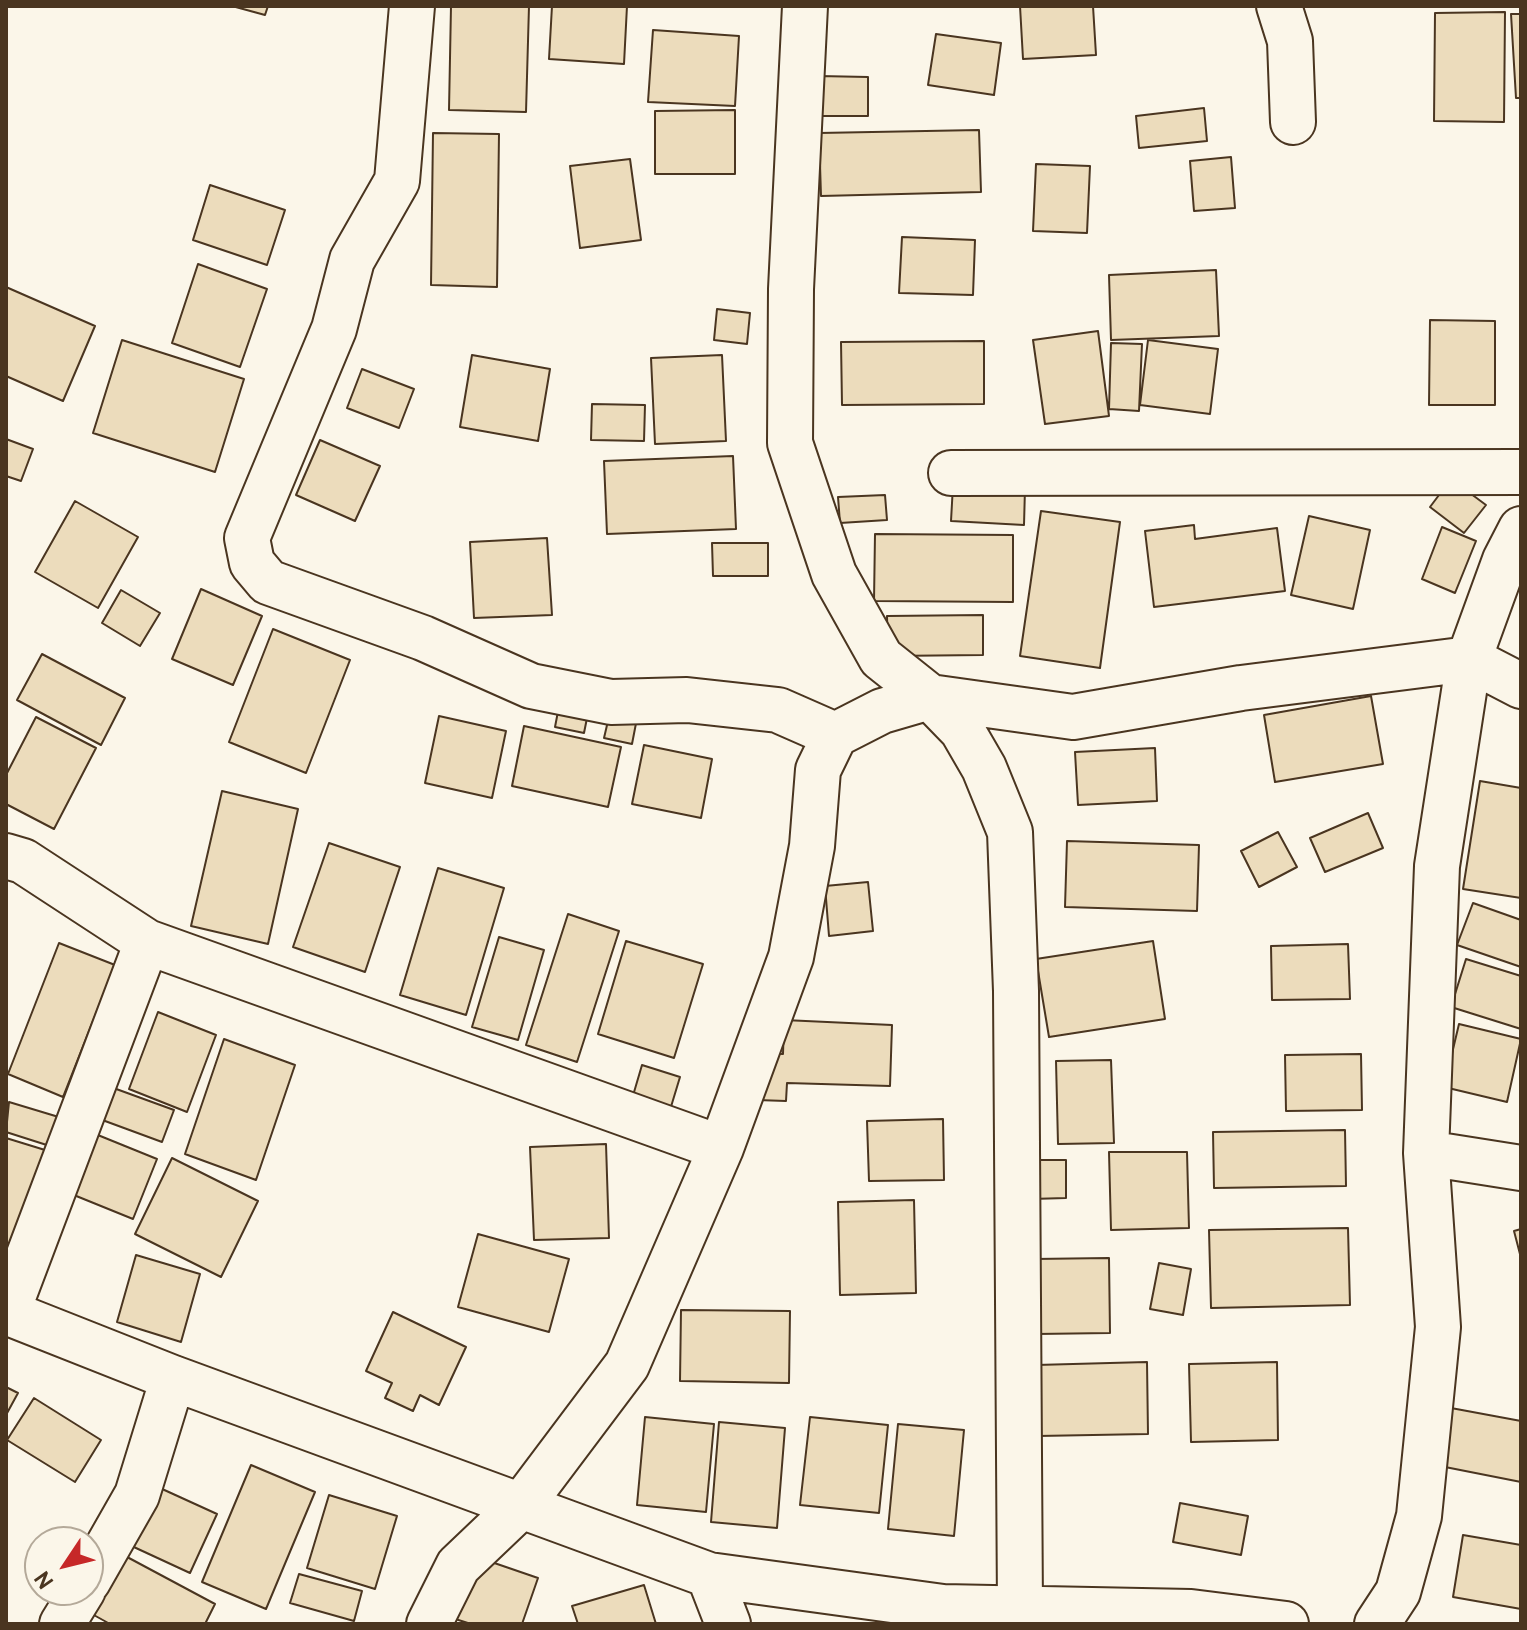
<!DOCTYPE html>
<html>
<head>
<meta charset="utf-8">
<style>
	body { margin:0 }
	#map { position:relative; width:1527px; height:1630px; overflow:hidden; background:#fbf6e9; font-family:Overpass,sans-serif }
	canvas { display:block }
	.frame { position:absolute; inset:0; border:8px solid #4a3520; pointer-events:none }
	.north { position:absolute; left:24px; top:1526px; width:80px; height:80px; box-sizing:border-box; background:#fbf6e9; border:2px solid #b4a999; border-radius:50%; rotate:235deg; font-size:22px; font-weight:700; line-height:32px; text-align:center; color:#4a3520 }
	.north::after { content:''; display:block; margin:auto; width:28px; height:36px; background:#c62828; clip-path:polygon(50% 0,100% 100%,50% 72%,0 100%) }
</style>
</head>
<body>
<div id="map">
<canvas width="1527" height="1630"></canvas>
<div class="frame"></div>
<div class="north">N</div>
</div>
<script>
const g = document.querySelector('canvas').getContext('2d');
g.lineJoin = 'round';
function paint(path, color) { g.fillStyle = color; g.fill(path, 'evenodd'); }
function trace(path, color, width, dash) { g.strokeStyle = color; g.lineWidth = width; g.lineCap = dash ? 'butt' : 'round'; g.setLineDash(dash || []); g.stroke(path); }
const building = new Path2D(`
	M232,6H268L265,15Z
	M451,6H529L526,112L449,110Z
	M552,6H627L624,64L549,59Z
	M1020,6H1093L1096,55L1023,59Z
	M1505,12L1504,122L1434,121L1435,13Z
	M1511,14H1521V98H1516Z
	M653,30L739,36L735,106L648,102Z
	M936,34L1001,43L994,95L928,85Z
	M819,76L868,77V116H819Z
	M1204,108L1207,141L1139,148L1136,116Z
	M735,110V174H655V111Z
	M979,130L981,192L821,196L819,133Z
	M433,133L499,134L497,287L431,285Z
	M1231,157L1235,208L1194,211L1190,161Z
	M630,159L641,240L580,248L570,166Z
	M1036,164L1090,166L1087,233L1033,231Z
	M210,185L285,210L267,265L193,240Z
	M902,237L975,240L973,295L899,293Z
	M198,264L267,289L240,367L172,343Z
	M1216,270L1219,336L1111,340L1109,275Z
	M6,287L95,326L63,401L6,376Z
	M717,309L750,313L747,344L714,340Z
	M1430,320L1495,321V405H1429Z
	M1098,331L1109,416L1045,424L1033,340Z
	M122,340L244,379L215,472L93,433Z
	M1148,340L1218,349L1210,414L1140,405Z
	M984,341V404L842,405L841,342Z
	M1111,343L1142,344L1139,411L1109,409Z
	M472,355L550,369L538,441L460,427Z
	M722,355L726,441L655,444L651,358Z
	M362,369L414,389L399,428L347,408Z
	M592,404L645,405L644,441L591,440Z
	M6,439L33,449L21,481L6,476Z
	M320,440L380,466L355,521L296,495Z
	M733,456L736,529L607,534L604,461Z
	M1451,479L1486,505L1464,533L1430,507Z
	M953,485L1025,488L1024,525L951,521Z
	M885,495L887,520L840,523L838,497Z
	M75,501L138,537L98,608L35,572Z
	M1041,511L1120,522L1100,668L1020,656Z
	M1309,516L1370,530L1353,609L1291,595Z
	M1194,525L1195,539L1277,528L1285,591L1154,607L1145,531Z
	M1442,527L1476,541L1455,593L1422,579Z
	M875,534L1013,535V602L874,601Z
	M547,538L552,615L474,618L470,542Z
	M712,543H768V576H713Z
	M201,589L262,616L233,685L172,659Z
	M121,590L160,613L140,646L102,623Z
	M983,615V655L888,656L887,616Z
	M273,629L350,660L306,773L229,742Z
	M42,654L125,698L101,745L17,700Z
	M1371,696L1383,764L1275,782L1264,715Z
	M560,701L589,708L584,733L555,727Z
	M611,708L638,713L632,744L604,738Z
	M439,716L506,731L492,798L425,783Z
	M36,717L96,748L54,829L6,804V775Z
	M524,726L621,747L608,807L512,786Z
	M644,745L712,759L701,818L632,804Z
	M1155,748L1157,801L1078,805L1075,752Z
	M1480,781L1521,788V898L1463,889Z
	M222,791L298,809L268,944L191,926Z
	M1368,813L1383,848L1325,872L1310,838Z
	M1278,832L1297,867L1259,887L1241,851Z
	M1067,841L1199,845L1197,911L1065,907Z
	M329,843L400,867L365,972L293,947Z
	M438,868L504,888L466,1015L400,995Z
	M868,882L873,931L829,936L825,886Z
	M1473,903L1521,920V967L1457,945Z
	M568,914L619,931L577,1062L526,1045Z
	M499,937L544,950L518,1040L472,1027Z
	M626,941L703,964L674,1058L598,1034Z
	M1153,941L1165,1019L1049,1037L1036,959Z
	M59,943L115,965L63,1097L8,1074Z
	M1348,944L1350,999L1272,1000L1271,946Z
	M1466,959L1521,976V1029L1451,1007Z
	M158,1012L216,1035L187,1112L129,1089Z
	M784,1020L892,1025L890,1086L787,1083L786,1101L757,1100L759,1053L783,1054Z
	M1459,1024L1521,1039L1507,1102L1444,1087Z
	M224,1039L295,1065L256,1180L185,1154Z
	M1361,1054L1362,1110L1286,1111L1285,1055Z
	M1111,1060L1114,1143L1058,1144L1056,1061Z
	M642,1065L680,1077L670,1110L632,1099Z
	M97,1082L174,1110L162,1142L86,1114Z
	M9,1102L62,1118L53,1147L6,1132Z
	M943,1119L944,1180L869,1181L867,1121Z
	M83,1129L157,1159L133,1219L59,1189Z
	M1345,1130L1346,1186L1214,1188L1213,1132Z
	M6,1138L45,1150L15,1248L6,1246Z
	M606,1144L609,1238L534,1240L530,1147Z
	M1109,1152H1187L1189,1228L1111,1230Z
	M172,1158L258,1201L221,1277L135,1234Z
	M1030,1160H1066V1198L1031,1199Z
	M914,1200L916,1293L840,1295L838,1202Z
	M1348,1228L1350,1305L1211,1308L1209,1230Z
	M1521,1229V1258L1514,1231Z
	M478,1234L569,1259L549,1332L458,1307Z
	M136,1255L200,1274L181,1342L117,1322Z
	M1109,1258L1110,1333L1036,1334L1034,1259Z
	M1159,1263L1191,1269L1183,1315L1150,1309Z
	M681,1310L790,1311L789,1383L680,1381Z
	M393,1312L466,1347L439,1405L420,1395L413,1411L385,1398L392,1383L366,1371Z
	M1147,1362L1148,1434L1038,1436L1036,1365Z
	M1277,1362L1278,1440L1191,1442L1189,1364Z
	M6,1387L18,1393L6,1415Z
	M34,1398L101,1440L75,1482L7,1440Z
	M1451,1408L1521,1421V1482L1440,1466Z
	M645,1417L714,1424L706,1512L637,1505Z
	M810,1417L888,1425L879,1513L800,1505Z
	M719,1422L785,1428L777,1528L711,1522Z
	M898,1424L964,1430L954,1536L888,1529Z
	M251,1465L315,1492L266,1609L202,1582Z
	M149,1483L217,1514L190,1573L123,1542Z
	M329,1495L397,1516L375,1589L307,1568Z
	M1180,1503L1248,1516L1241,1555L1173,1542Z
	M1463,1535L1521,1545V1609L1453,1597Z
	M114,1550L215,1604L205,1624H110L83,1609Z
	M471,1555L538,1578L522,1624H471L449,1617Z
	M299,1574L362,1591L354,1621L290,1603Z
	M644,1585L656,1624H578L572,1606Z`);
paint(building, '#ecdcbc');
trace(building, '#4a3520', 2);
const minor = new Path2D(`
	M412,6L397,181L352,260L334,329L247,538L252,563L268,582L423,638L531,686L611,702L687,700L778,710L835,735L882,711L930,697L1073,717L1241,688L1469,659L1521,686
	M805,6L791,289L790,443L834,574L881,658L930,697L962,730L984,768L1010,832L1016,991L1020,1608
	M1279,6L1290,41L1293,122
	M951,473L1521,472
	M6,856L23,861L147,942L721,1148
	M1426,1153L1521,1168
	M6,1312L173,1378L709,1575L943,1607L1191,1612L1286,1624
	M7,1313L147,942
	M709,1575L728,1624
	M88,1581L137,1495L173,1378
	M62,1624L83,1590
	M429,1624L458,1566L521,1506L627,1365L721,1148L791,957L812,846L818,770L835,735
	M1377,1624L1398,1592L1419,1516L1438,1327L1426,1153L1437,866L1469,659L1505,560L1521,529`);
trace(minor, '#4a3520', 48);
trace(minor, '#fbf6e9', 44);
</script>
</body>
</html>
